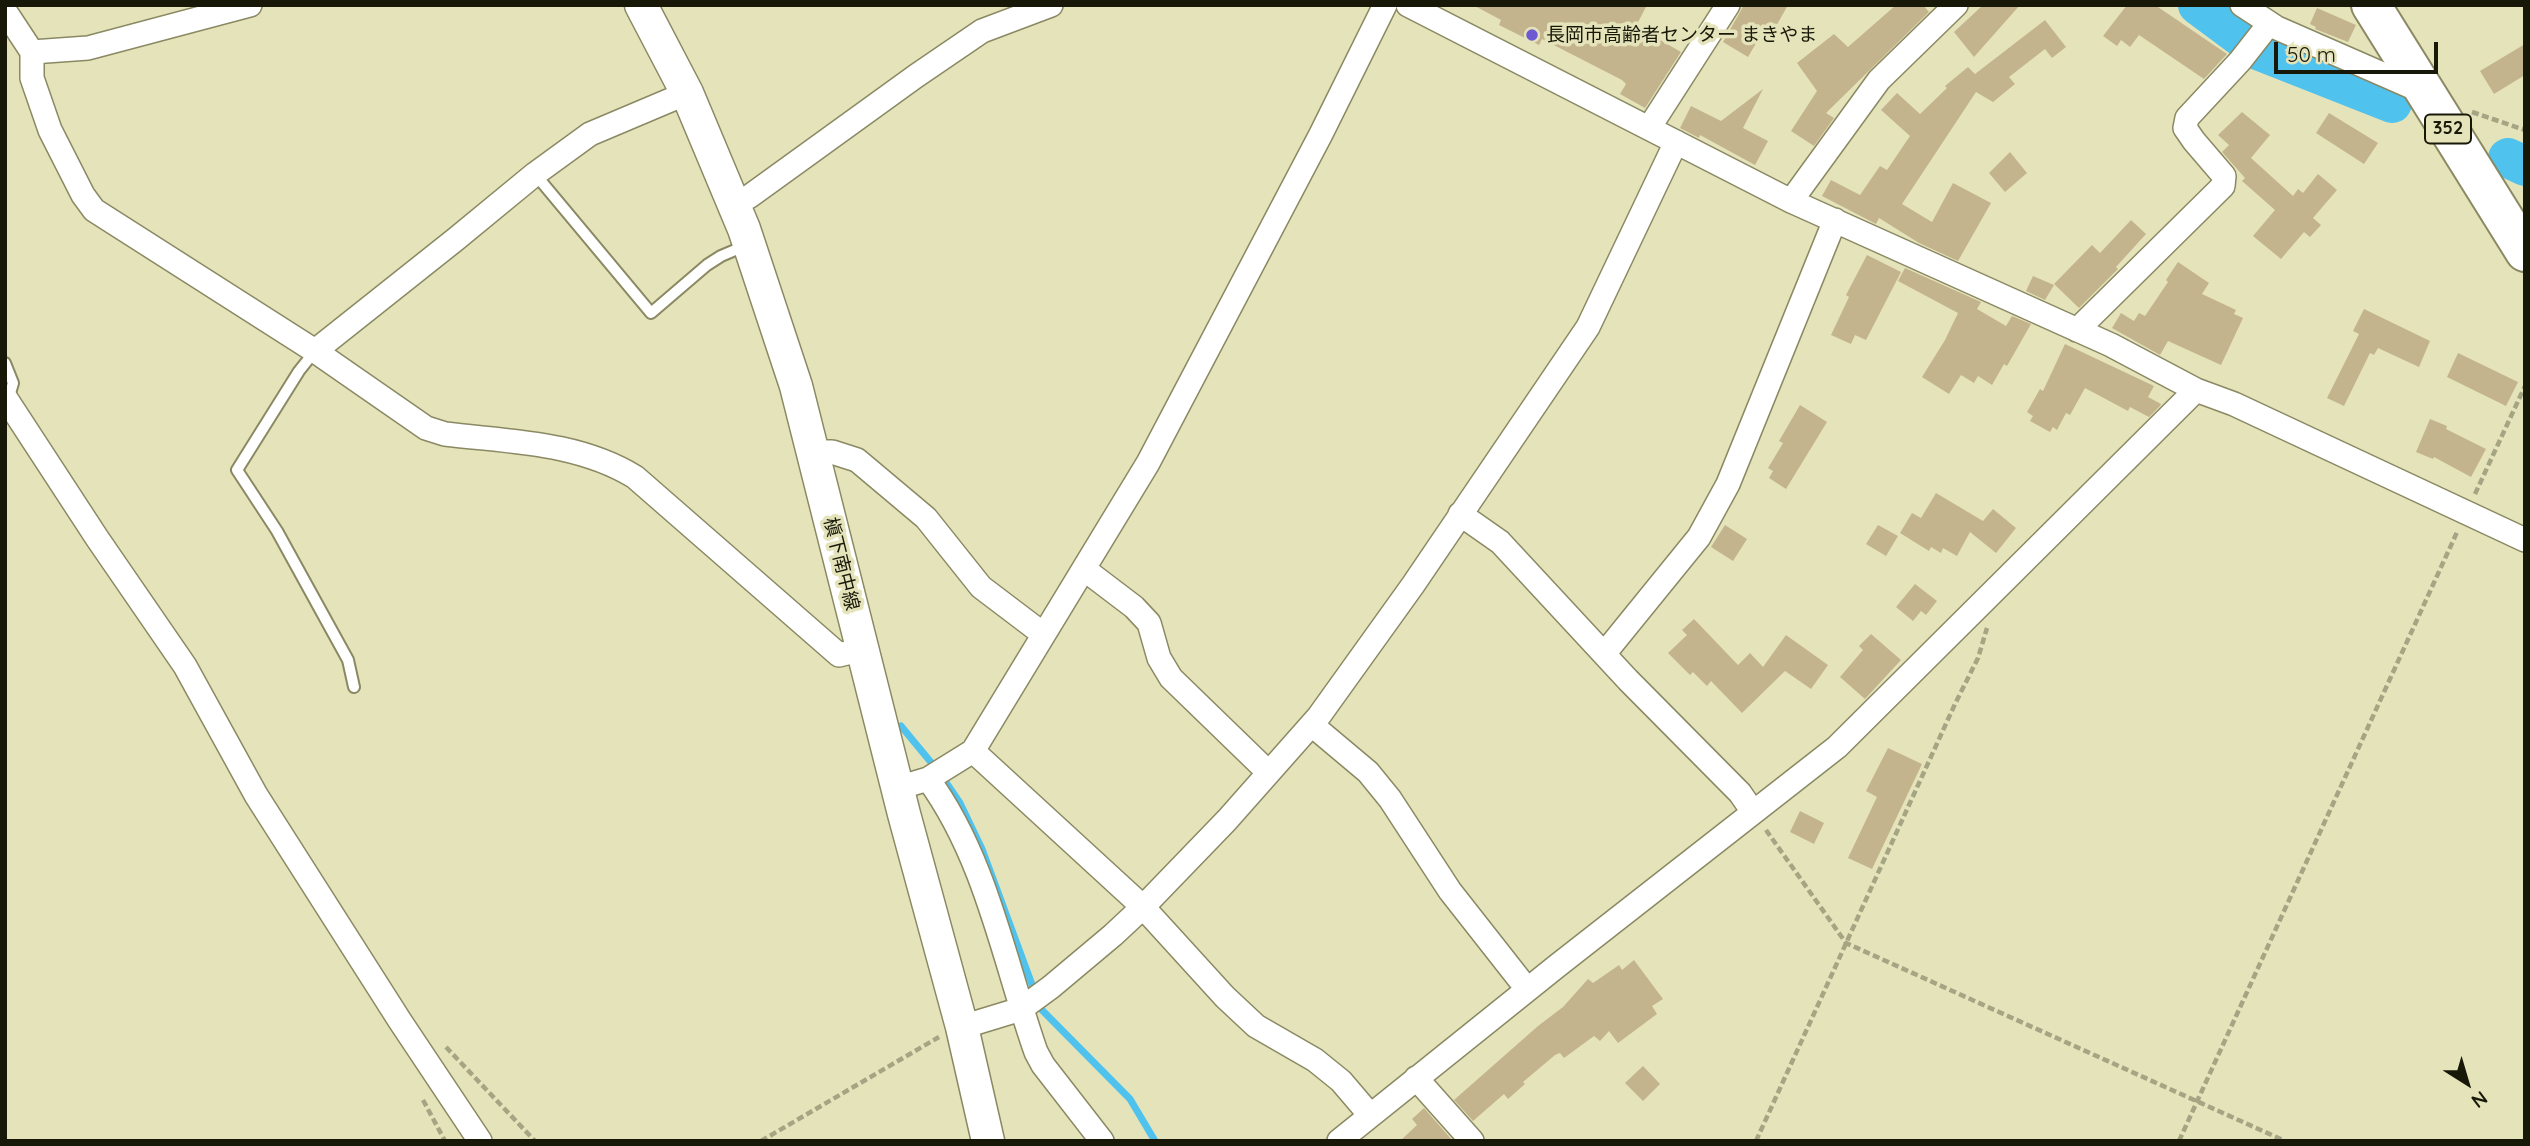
<!DOCTYPE html>
<html>
<head>
<meta charset="utf-8">
<style>
	body { margin:0 }
	#map { position:relative; width:2530px; height:1146px; overflow:hidden; background:#e4e3ba; font-family:Quicksand,sans-serif }
	canvas { display:block }
	.frame { position:absolute; inset:0; border:7px solid #181809; pointer-events:none }
	.north { position:absolute; left:2432px; top:1048px; width:70px; height:70px; -webkit-text-stroke:5px #e4e3ba; paint-order:stroke; rotate:143deg; font-size:19px; font-weight:700; line-height:28px; text-align:center; color:#181809 }
	.north::after { content:''; display:block; margin:auto; width:24px; height:32px; background:#181809; clip-path:polygon(50% 0,100% 100%,50% 72%,0 100%) }
	.scale { position:absolute; left:2274px; top:42px; width:164px; height:32px; box-sizing:border-box; border:4px solid #181809; border-top:0; padding-left:9px; font-size:21px; line-height:24px; white-space:nowrap; color:#181809; -webkit-text-stroke:5px #e4e3ba; paint-order:stroke }
</style>
</head>
<body>
<div id="map">
<canvas width="2530" height="1146"></canvas>
<div class="frame"></div>
<div class="north">N</div>
<div class="scale">50 m</div>
</div>
<script>
const g = document.querySelector('canvas').getContext('2d');
g.lineJoin = 'round';
function trace(path, color, width, dash) { g.strokeStyle = color; g.lineWidth = width; g.lineCap = dash ? 'butt' : 'round'; g.setLineDash(dash || []); g.stroke(path); }
function paint(path, color) { g.fillStyle = color; g.fill(path, 'evenodd'); }
function drawText(font, color, halo, rows, align = 'center') {
  g.font = font + ' Quicksand,"Noto Sans JP",sans-serif'; g.lineWidth = 7; g.setLineDash([]); g.textBaseline = 'middle'; g.strokeStyle = halo; g.fillStyle = color; for (const [text, x, y, turn = 0] of rows) {
    g.save(); g.translate(x, y); g.rotate((+turn || 0) * Math.PI / 180); g.textAlign = isNaN(turn) ? turn : align; if (halo) g.strokeText(text, 0, 0); g.fillText(text, 0, 0); g.restore();
  }
}
trace(new Path2D(`
	M901,726L939,772L960,803L982,849L1041,1009L1130,1099L1155,1141`), '#4fc2ee', 7);
trace(new Path2D(`
	M2198,5L2260,51L2392,103
	M2508,158L2525,166`), '#4fc2ee', 40);
paint(new Path2D(`
	M1473,5H1647L1636,26L1681,52L1645,108L1620,94L1626,84L1622,80L1542,39L1539,45L1499,25L1501,20Z
	M1744,5H1788L1770,37L1762,33L1748,57L1723,42Z
	M1896,5H1923L1929,12L1826,113L1834,118L1814,146L1791,131L1817,91L1797,63L1834,34L1848,47Z
	M1983,5H2020L1974,57L1954,32Z
	M2127,5H2155L2227,54L2204,79L2139,35L2130,47L2121,40L2117,46L2103,36Z
	M2317,8L2356,25L2348,42L2315,29L2316,27L2310,24Z
	M2045,20L2066,47L2052,58L2045,49L2009,77L2015,84L1993,102L1976,92L1902,204L1932,222L1953,183L1991,203L1958,261L1919,243L1879,218L1876,224L1822,196L1831,180L1860,195L1880,166L1887,170L1910,136L1881,110L1897,93L1920,114L1947,88L1945,86L1968,67L1975,74Z
	M2525,44V75L2494,94L2480,71Z
	M1763,89L1743,128L1768,141L1755,165L1700,135L1699,138L1680,128L1691,106L1721,121Z
	M2242,112L2270,135L2251,158L2293,196L2298,189L2303,193L2318,174L2337,190L2313,218L2321,225L2310,237L2304,232L2281,259L2253,236L2275,210L2242,181L2245,178L2222,152L2229,145L2218,135Z
	M2329,113L2378,143L2364,164L2316,133Z
	M2010,152L2027,173L2005,192L1989,173Z
	M2131,220L2146,234L2116,267L2118,269L2079,308L2054,284L2092,245L2100,253Z
	M1867,255L1901,272L1866,340L1855,335L1851,344L1831,335L1849,297L1846,295Z
	M2178,262L2209,283L2202,294L2236,310L2234,314L2243,318L2221,365L2168,341L2160,355L2112,328L2121,313L2134,321L2139,313L2145,316L2168,282L2166,280Z
	M1905,268L1981,302L1977,309L2006,326L2012,316L2031,324L2007,366L2004,364L1992,385L1978,376L1974,383L1961,375L1949,394L1922,377L1945,340L1958,313L1898,281Z
	M2033,276L2054,285L2045,300L2026,291Z
	M2364,309L2430,341L2419,367L2378,348L2374,355L2370,353L2344,406L2327,398L2359,334L2353,331Z
	M2065,344L2154,386L2148,397L2161,404L2160,406L2149,417L2130,407L2128,411L2085,388L2070,415L2066,413L2057,430L2053,427L2050,432L2030,421L2033,416L2027,412L2040,389L2043,391Z
	M2458,353L2518,382L2506,406L2447,377Z
	M1800,405L1827,422L1786,489L1769,478L1773,471L1768,468L1783,443L1779,441Z
	M2430,419L2447,426L2446,429L2486,449L2471,477L2434,457L2433,459L2416,452Z
	M1936,493L1983,521L1993,509L2016,528L1996,553L1970,532L1957,556L1943,548L1941,553L1931,547L1929,551L1900,533L1912,513L1921,518Z
	M1725,525L1747,539L1733,561L1711,547Z
	M1878,525L1898,536L1886,556L1866,544Z
	M1915,584L1937,601L1926,615L1921,611L1913,621L1896,607Z
	M1694,619L1738,665L1750,653L1763,667L1786,635L1828,665L1811,689L1785,671L1742,713L1711,681L1707,686L1693,672L1690,675L1668,653L1687,635L1682,630Z
	M1871,634L1901,660L1865,699L1840,677L1863,650L1859,646Z
	M1888,748L1922,764L1872,869L1848,858L1877,797L1866,791Z
	M1800,811L1824,823L1814,844L1790,832Z
	M1634,960L1663,999L1652,1006L1657,1014L1618,1043L1609,1031L1600,1041L1594,1036L1564,1058L1560,1053L1555,1055L1523,1082L1525,1084L1508,1099L1504,1094L1473,1121L1454,1100L1538,1026L1563,1007L1588,979L1593,983L1619,965L1622,970Z
	M1643,1066L1660,1084L1643,1101L1625,1083Z
	M1424,1108L1452,1140L1451,1141H1400L1417,1125L1412,1119Z`), '#c4b48e');
const lane = new Path2D(`
	M535,174L651,313L707,265L721,256L747,245
	M315,351L299,371L237,470L277,531L348,660L354,687
	M5,363L13,383L8,400`);
const street = new Path2D(`
	M1408,5L1791,201L2111,345L2196,390L2234,404L2525,540
	M2242,5L2277,28L2421,91
	M5,11L32,52V78L50,130L83,195L94,210L315,351L426,428L445,434C510,442 578,442 635,477L839,655L863,649
	M32,52L88,48L250,5
	M1649,128L1728,5
	M1791,201L1879,80L1956,5
	M734,205L750,196L916,76L982,31L1051,5
	M2077,330L2223,186L2224,176L2194,141L2185,128L2187,118L2240,61L2269,24
	M315,351L456,239L535,174L590,134L687,93
	M5,397L97,538L185,666L256,795L400,1021L480,1141
	M813,452H832L857,460L926,518L981,587L1043,634
	M1460,514L1500,542L1628,680L1740,793L1753,812
	M1084,569L1134,607L1149,623L1159,658L1171,678L1268,772
	M1604,654L1699,537L1728,484L1835,220
	M1312,725L1368,772L1390,799L1450,891L1527,989
	M973,751L1143,907L1225,997L1256,1026L1315,1060L1341,1081L1370,1115
	M928,779C986,858 1004,961 1036,1052L1043,1065L1102,1141
	M898,788L928,779L973,751L1148,463L1321,134L1385,5
	M962,1027L1021,1009L1051,987L1113,935L1143,907L1227,820L1319,716L1413,585L1588,327L1676,142
	M1416,1078L1472,1141
	M1339,1141L1557,966L1837,747L2196,390`);
const secondary = new Path2D(`
	M641,5L687,93L744,229L796,386L904,814L962,1027L988,1141`);
const highway = new Path2D(`
	M2371,5L2525,252`);
trace(lane, '#8a8963', 14);
trace(street, '#8a8963', 26);
trace(secondary, '#8a8963', 35);
trace(highway, '#8a8963', 42);
trace(new Path2D(`
	M2472,112L2525,130
	M2475,494L2525,386
	M1766,830L1846,943L2285,1141
	M446,1047L535,1141
	M423,1100L445,1141
	M761,1141L939,1037
	M1756,1141L1955,704L1978,658L1987,628
	M2179,1141L2458,530`), '#a5a483', 4.5, [7, 3.5]);
trace(lane, '#fff', 10);
trace(street, '#fff', 23);
trace(secondary, '#fff', 32);
trace(highway, '#fff', 38);
for (const [x, y, r, color] of [
	[1532,35,7,"#6e59d2"]
]) { const dot = new Path2D(); dot.arc(x, y, r, 0, 2 * Math.PI); g.fillStyle = color; g.fill(dot); trace(dot, '#e4e3ba', 2.5); }
for (const [x, y, w] of [
	[2448,129,46]
]) { const box = new Path2D(); box.roundRect(x - w / 2, y - 14.5, w, 29, 5); g.fillStyle = '#e4e3ba'; g.fill(box); trace(box, '#181809', 2); }
drawText('bold 18px', '#181809', null, [
	["352",2448,129]
]);
drawText('19px', '#181809', '#e4e3ba', [
	["長岡市高齢者センター まきやま",1546,35]
], 'left');
drawText('19px', '#181809', '#e4e3ba', [
	["槇下南中線",841,564,76]
]);
</script>
</body>
</html>
